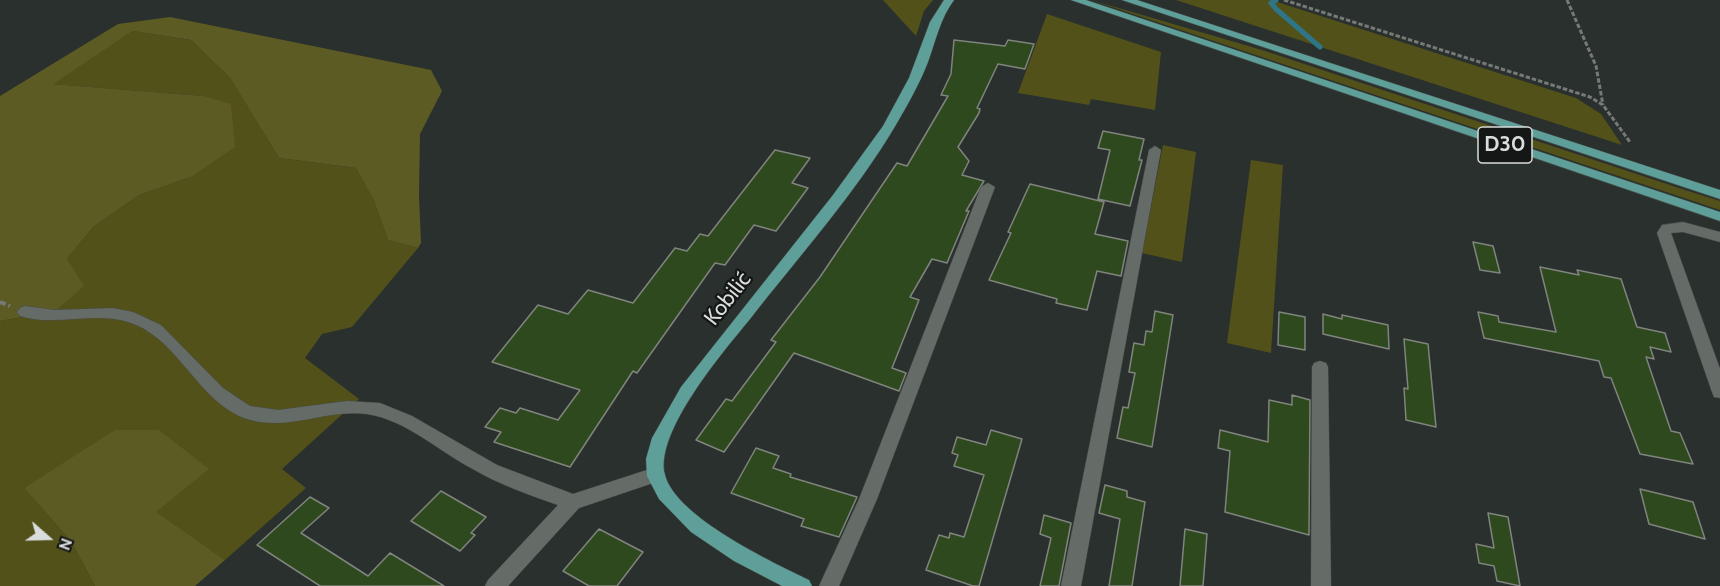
<!DOCTYPE html>
<html>
<head>
<meta charset="utf-8">
<style>
	body { margin:0 }
	#map { position:relative; width:1720px; height:586px; overflow:hidden; background:#2a302d; font-family:Cabin,sans-serif }
	canvas { display:block }
	.north { position:absolute; left:18px; top:508px; width:60px; height:60px; -webkit-text-stroke:4px #151716; paint-order:stroke; rotate:110deg; font-size:16px; font-weight:700; line-height:24px; text-align:center; color:#d9dddb }
	.north::after { content:''; display:block; margin:auto; width:21px; height:27px; background:#d9dddb; clip-path:polygon(50% 0,100% 100%,50% 72%,0 100%) }
</style>
</head>
<body>
<div id="map">
<canvas width="1720" height="586"></canvas>
<div class="north">N</div>
</div>
<script>
const g = document.querySelector('canvas').getContext('2d');
g.lineJoin = 'round';
function paint(path, color) { g.fillStyle = color; g.fill(path, 'evenodd'); }
function trace(path, color, width, dash) { g.strokeStyle = color; g.lineWidth = width; g.lineCap = dash ? 'butt' : 'round'; g.setLineDash(dash || []); g.stroke(path); }
function drawText(font, color, halo, rows, align = 'center') {
  g.font = font + ' Cabin,sans-serif'; g.lineWidth = 4.5; g.setLineDash([]); g.textBaseline = 'middle'; g.strokeStyle = halo; g.fillStyle = color; for (const [text, x, y, turn = 0] of rows) {
    g.save(); g.translate(x, y); g.rotate((+turn || 0) * Math.PI / 180); g.textAlign = isNaN(turn) ? turn : align; if (halo) g.strokeText(text, 0, 0); g.fillText(text, 0, 0); g.restore();
  }
}
paint(new Path2D(`
	M883,0H933L924,11L916,36Z
	M1091,0L1262,50L1685,190L1720,201V210Z
	M1176,0H1271L1576,98L1601,114L1622,145Z
	M1047,14L1161,52L1155,110L1091,99L1089,105L1018,93Z
	M133,31L191,40L230,78L279,158L356,168L374,201L388,240L418,248L352,327L322,334L305,358L359,399L282,469L306,488L225,560L155,512L208,469L63,464L24,488L71,541L95,586H0V321L55,311L67,259L93,227L139,195L191,177L203,96L52,84Z
	M1163,145L1196,152L1182,262L1142,253Z
	M1251,160L1283,165L1271,353L1227,343Z`), '#53511a');
paint(new Path2D(`
	M170,17L431,70L442,91L420,134L419,195L421,243L418,248L388,240L374,201L356,168L279,158L230,78L191,40L133,31L53,84L203,96L231,104L235,147L191,177L139,195L93,227L67,259L84,286L55,311L0,321V96L118,24Z
	M115,430H159L209,469L156,512L225,560L195,586H95L71,541L24,488Z`), '#5d5b24');
trace(new Path2D(`
	M1276,0L1271,3L1276,9L1320,47`), '#2e7588', 5);
const building = new Path2D(`
	M954,40L1005,46L1008,40L1034,44L1025,69L998,64L977,108L980,109L979,113L958,147L969,161L962,175L984,181L966,211H969L947,263L932,259L910,297L919,300L892,368L906,373L899,391L794,353L724,452L696,440L726,399L732,401L776,342L771,340L820,277L897,163L907,166L948,96L941,95L951,74Z
	M1103,131L1144,139L1139,160H1142L1130,206L1098,199L1110,150L1098,148Z
	M775,150L810,158L792,183L808,188L776,231L754,225L725,265L715,263L637,373L633,371L570,467L494,442L501,432L485,427L500,408L516,413L520,408L558,420L580,390L492,362L538,305L568,314L588,290L633,303L675,248L687,251L700,234L708,236Z
	M1030,184L1104,202L1095,234L1128,241L1121,276L1097,271L1087,310L1056,303L1057,299L989,280L1011,233L1008,232Z
	M1473,242L1493,246L1500,273L1480,270Z
	M1540,267L1579,275L1577,270L1621,279L1637,327L1665,333L1671,352L1650,347L1654,359L1646,357L1671,431L1680,433L1693,464L1640,454L1611,378L1604,377L1599,361L1484,338L1478,312L1498,316L1499,322L1556,332Z
	M1155,311L1173,315L1152,447L1117,438L1123,407L1128,408L1135,373L1129,372L1134,343L1144,345L1146,331L1152,332Z
	M1279,312L1305,317V350L1278,345Z
	M1323,314L1342,319V315L1388,325L1389,349L1323,334Z
	M1404,339L1428,344L1436,427L1406,420L1404,388L1408,389Z
	M1292,395L1310,400L1309,535L1225,512L1230,451L1218,448L1220,430L1268,442L1269,400L1292,405Z
	M991,430L1022,439L979,586H973L926,570L939,535L949,538L950,533L964,537L984,475L954,466L958,455L952,453L957,437L986,445Z
	M756,448L779,456L773,468L791,474L790,477L857,497L839,537L801,526L804,519L731,493Z
	M1105,485L1127,491V497L1145,502L1132,586H1109L1120,519L1099,513Z
	M1640,489L1693,502L1705,539L1649,524Z
	M441,491L486,517L471,533L475,535L460,551L411,521Z
	M310,497L329,508L301,533L368,576L390,553L444,586H320L257,545Z
	M1488,513L1508,517L1520,586L1497,581L1494,566L1479,563L1476,544L1494,548Z
	M1044,515L1071,523L1059,586H1040L1051,538L1040,534Z
	M599,529L643,552L617,586H589L563,571Z
	M1185,529L1207,534L1203,586H1180Z`);
paint(building, '#2e491d');
trace(building, '#80847e', 1.5);
const minor = new Path2D(`
	M1155,146L1161,150L1081,586H1061L1149,150Z
	M988,183L995,187L877,499L839,586H819L859,499L981,187Z
	M1683,222L1720,232V242L1683,232L1671,233L1720,369V398L1714,397L1712,392L1657,233L1662,225Z
	M25,306L54,310L113,308L133,312L161,325L223,388L250,406L278,410L347,401L380,403L412,416L497,465L573,494L656,467L662,470L665,475L662,480L579,508L508,586H485L488,580L558,505C529,495 498,484 471,468C437,450 406,420 367,414C323,408 281,436 237,415C194,393 175,336 128,322C93,311 55,327 20,316L17,312L20,308Z
	M1320,361L1326,363L1328,367L1331,586H1311L1312,367L1314,363Z`);
const major = new Path2D(`
	M944,0H954C940,19 936,40 928,62C920,83 908,104 897,123C856,193 800,255 750,319C724,351 654,432 665,475C676,517 772,562 809,580L812,586H782L734,561L691,532L659,499L647,476L646,459L652,438L681,387L833,195L883,126L909,78L930,22Z
	M1071,0H1086L1720,212V221Z
	M1122,0H1137L1720,190V199Z`);
trace(minor, '#464b48', 1);
trace(major, '#464b48', 1);
trace(new Path2D(`
	M1284,0L1590,97L1603,105L1630,142
	M1567,0L1596,66L1603,105`), '#757a77', 3, [4.5, 2]);
trace(new Path2D(`
	M0,302L10,306`), '#757a77', 4, [6, 3]);
paint(minor, '#656c68');
paint(major, '#5f9f9a');
for (const [x, y, w] of [
	[1505,145,54]
]) { const box = new Path2D(); box.roundRect(x - w / 2, y - 18, w, 36, 4.5); g.fillStyle = '#151716'; g.fill(box); trace(box, '#d9dddb', 1.5); }
drawText('bold 21px', '#d9dddb', null, [
	["D30",1505,145]
]);
drawText('22px', '#d9dddb', '#151716', [
	["Kobilić",728,299,-52]
]);
</script>
</body>
</html>
